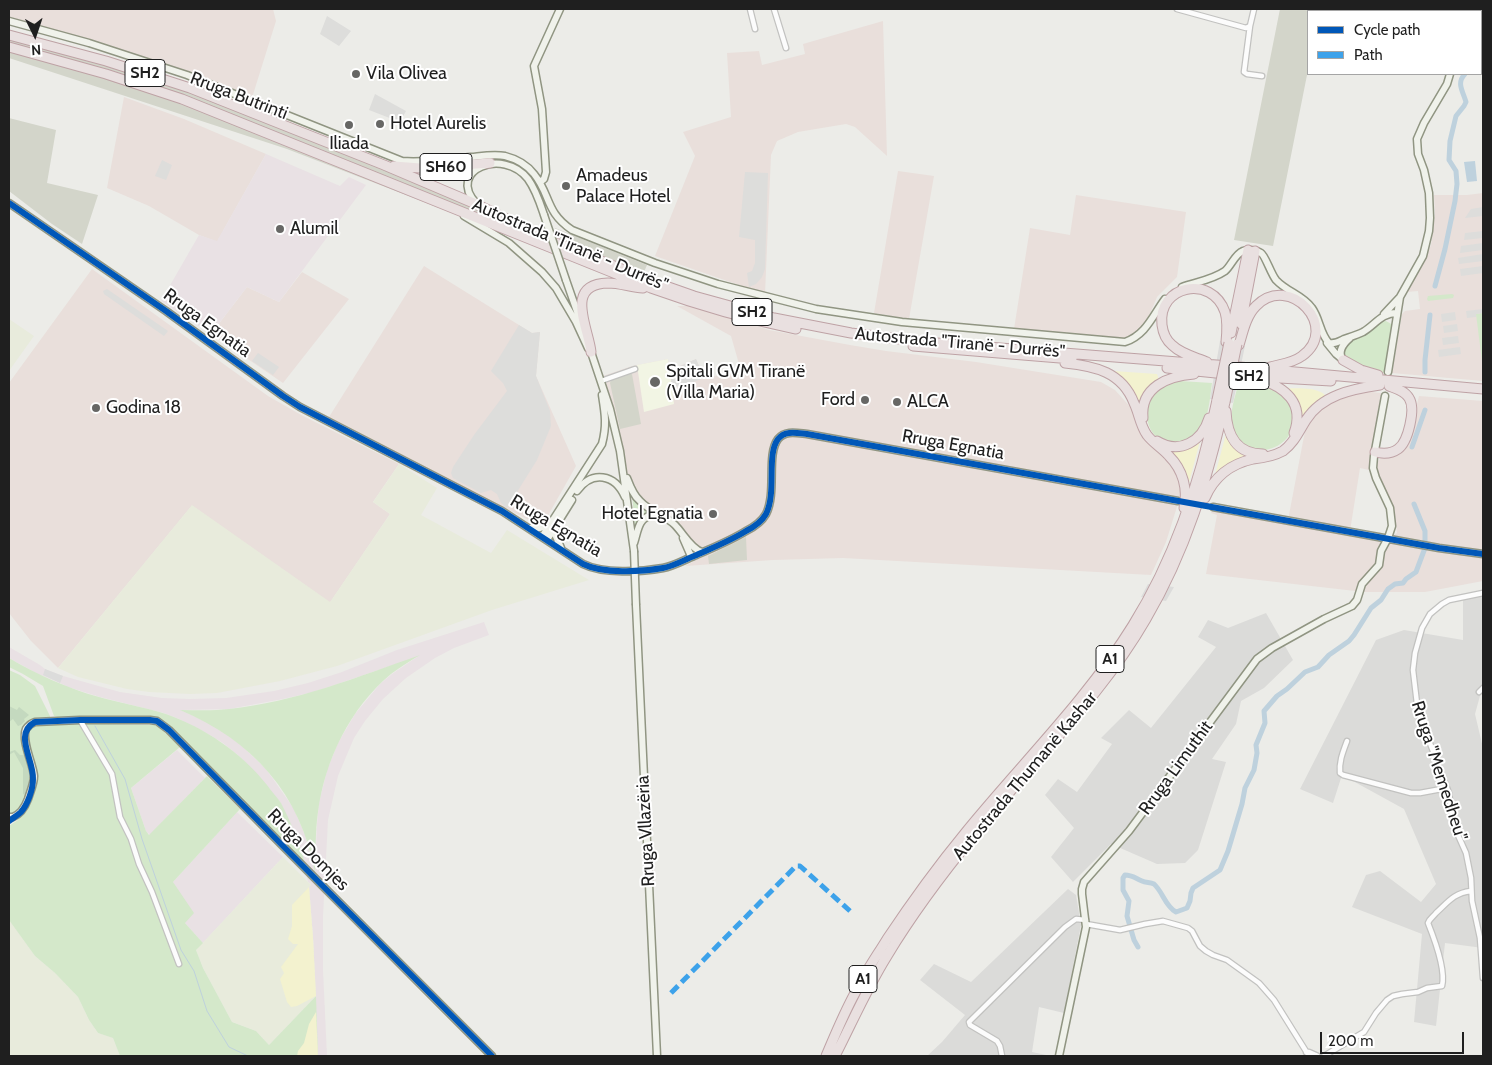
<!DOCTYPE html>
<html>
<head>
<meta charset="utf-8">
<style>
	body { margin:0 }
	#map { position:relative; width:1492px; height:1065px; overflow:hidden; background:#ecece8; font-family:Cabin,sans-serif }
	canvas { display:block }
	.frame { position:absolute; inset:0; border:10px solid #1f1f1f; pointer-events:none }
	.legend { position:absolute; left:1307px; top:10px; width:175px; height:65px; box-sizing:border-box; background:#fff; border:1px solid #a5a5a5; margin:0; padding:6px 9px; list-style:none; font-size:15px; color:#1f1f1f }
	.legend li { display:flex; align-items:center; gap:10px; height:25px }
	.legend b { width:25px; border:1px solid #a5a5a5 }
	.north { position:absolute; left:10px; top:10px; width:50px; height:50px; -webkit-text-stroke:4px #fff; paint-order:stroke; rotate:176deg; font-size:14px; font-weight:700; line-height:20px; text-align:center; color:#1f1f1f }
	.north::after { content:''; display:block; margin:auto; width:18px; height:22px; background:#1f1f1f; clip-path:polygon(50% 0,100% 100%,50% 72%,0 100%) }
	.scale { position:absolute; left:1320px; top:1032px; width:144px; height:22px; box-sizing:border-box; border:2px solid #1f1f1f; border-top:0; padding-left:6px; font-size:15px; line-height:18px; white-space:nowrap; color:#1f1f1f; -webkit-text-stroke:4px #fff; paint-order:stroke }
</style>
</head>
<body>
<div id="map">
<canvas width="1492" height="1065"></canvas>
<div class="frame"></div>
<ul class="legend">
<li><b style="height:6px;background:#0057b8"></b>Cycle path</li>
<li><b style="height:6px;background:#3da2ea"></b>Path</li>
</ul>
<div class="north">N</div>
<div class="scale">200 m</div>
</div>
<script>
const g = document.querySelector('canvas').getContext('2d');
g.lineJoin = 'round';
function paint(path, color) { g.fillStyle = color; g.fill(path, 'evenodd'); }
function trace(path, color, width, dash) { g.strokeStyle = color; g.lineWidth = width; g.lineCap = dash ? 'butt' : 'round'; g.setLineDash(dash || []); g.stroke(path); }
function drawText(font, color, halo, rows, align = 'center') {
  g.font = font + ' Cabin,sans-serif'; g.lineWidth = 4; g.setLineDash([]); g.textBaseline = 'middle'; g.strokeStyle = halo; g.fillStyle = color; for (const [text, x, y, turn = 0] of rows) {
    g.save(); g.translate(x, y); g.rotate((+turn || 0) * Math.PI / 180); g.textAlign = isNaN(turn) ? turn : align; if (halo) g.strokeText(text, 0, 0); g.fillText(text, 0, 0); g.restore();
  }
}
paint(new Path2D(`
	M1483,593V685L1475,714L1483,748V948L1445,943L1436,1026L1414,1022L1422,934L1352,907L1366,875L1380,871L1421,902L1436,884L1404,809L1342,775L1333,803L1300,789L1376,640L1404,630L1463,640V596Z
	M1266,613L1293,660L1264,688L1241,701L1236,724L1212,759L1226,762L1198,850L1185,863L1157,864L1111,844L1073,882L1051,857L1074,828L1045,795L1058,779L1077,792L1112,744L1101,738L1129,710L1151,728L1216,647L1198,637L1208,620L1228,628Z
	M1068,889L1076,895L1081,925L1064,1013L1039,1007L1032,1052L1051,1056H927L942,1042L965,1015L920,980L934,964L971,982Z`), '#dbdbd9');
paint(new Path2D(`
	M9,9H273L276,21L251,101L187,75L9,21Z
	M883,21L887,156L855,127L846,124L798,132L777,141L771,155L765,294L655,256L695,156L683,132L731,117L727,53L759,51L762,65L805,54L803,44Z
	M124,97L184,119L266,154L217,242L199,235L149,206L107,188Z
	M898,171L934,176L909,319L874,313Z
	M1483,193V381L1392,373L1402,314L1405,311L1420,309L1418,291L1407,292L1423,263L1431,245L1435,215L1434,195H1467Z
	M1076,195L1186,212L1177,277L1157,297L1147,321L1138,332L1131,336L1123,338H1116L1014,329L1030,228L1070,235Z
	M424,266L519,325L532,333L540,332L536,376L576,466L546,519L541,522L535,523L379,445V444L329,417Z
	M92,269L268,396L303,416L399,464L373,502L390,514L330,603L192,506L58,668L31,641L9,613V383Z
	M302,272L349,299L283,383L211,334L247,287L279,302Z
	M677,306H693L769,330L850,345L886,351L976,362L1101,382L1115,390L1134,411L1158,451L1173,468L1181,488L1180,497L1166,542L1151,575L843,558L773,560L685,566L704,556L685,536L639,501L623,468L600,377L632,366L668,359L670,370L696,359L705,378L741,371L731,336Z
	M1363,391L1381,393L1369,470L1360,468L1350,531L1388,538L1397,533L1394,508L1379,482L1376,470L1377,462L1381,458L1394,454L1413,420L1419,396L1483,401V581L1425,592H1364L1206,574L1217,515L1211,513L1213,507L1288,520L1305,431L1314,417L1326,405L1350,394H1360Z`), '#e9dfdb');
paint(new Path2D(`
	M266,154L340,186L349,177L366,185L279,302L247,287L211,334L161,301L199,235L217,241Z
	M484,622L489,635L454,648L435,658L406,678L383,699L365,721L354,738L338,776L328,820L323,916V970L327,1056H318L313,938L309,887L311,884L308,882L302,852L291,825L280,802L239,756L223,743L203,731L179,719L164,713L100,697L68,687L60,683L36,673L9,658V647L40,665L45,669L63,676L120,692L162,698L190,699L226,698L274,691L308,683L342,672L397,650ZM417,657L392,674L380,684L355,714L338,743L327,770L319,803L317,824L315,870L305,835L294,809L266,769L242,746L227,734L213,725L181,710L229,709L283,699L314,692Z
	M177,750L205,778L150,835L146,831L131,788Z
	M237,812L283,857L203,943L185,923L173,882Z`), '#e9e1e4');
paint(new Path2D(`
	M668,359L674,404L644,412L637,365Z`), '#f2f5e4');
paint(new Path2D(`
	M1280,9H1321L1320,11H1308V70L1273,246L1234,240Z
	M9,31L128,63L442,190L514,223L507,234L287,149L9,58Z
	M9,118L56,130L47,183L98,195L82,244L52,224L9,191Z
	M555,228L647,265L644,272L558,239Z
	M630,374H632L641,424L620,429L610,383L611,380Z
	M746,537L747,560L709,564L708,556Z`), '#d3d5ca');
paint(new Path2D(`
	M9,319L34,336L9,371Z
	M399,464L437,488L421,515L491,553L507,530L589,580L492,610L337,666L280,681L217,693L190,694L149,692L127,689L78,677L58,668L192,505L330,602L390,514L373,502Z
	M283,857L311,885L309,887L313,938L316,996L269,1045L256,1031L232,1022L203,968L196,950Z
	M9,920L10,921L35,956L55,973L78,997L89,1020L98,1033L113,1038L120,1056H9Z`), '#e8ebdc');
paint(new Path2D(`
	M1452,294L1454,295L1453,298L1428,301L1427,299L1428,296Z
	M1483,313V343L1482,347L1483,369L1476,314Z
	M1386,321L1393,325L1385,373L1373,371L1343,356L1342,352L1348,342L1369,332L1381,322Z
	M1180,381L1212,383C1210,397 1209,416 1201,428C1196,436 1188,441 1179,443C1142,450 1131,387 1180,381Z
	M1238,385C1250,386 1264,386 1276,391C1284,394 1289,402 1292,410C1305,451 1237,469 1232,423C1230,410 1235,397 1238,385Z
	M632,494L649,512L638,521L635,527Z
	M420,655C410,661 400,667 391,674C350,708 325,760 318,812C315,832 316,853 315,873C301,794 252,740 180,710C196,710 213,711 229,709C295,702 358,677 420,655Z
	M9,658C36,674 69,689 99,697C121,703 144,707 166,714C205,728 241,752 267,785C271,791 277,797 281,803C291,822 299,843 305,863L162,721L152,718L58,717L54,716L43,686L23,674L9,667Z
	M9,670L20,675L35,686L50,716V723L155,725L159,727L180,747L131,788L146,831L149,835L207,776L240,809L173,882L194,913L185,923L203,943L196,950L203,968L232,1022L256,1031L269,1045L316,996L318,1056H120L113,1038L98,1033L89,1020L78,997L55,973L35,956L9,920V826L18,820L14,815L9,816Z`), '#d4e8ca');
paint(new Path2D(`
	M9,706L17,710L19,707L29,715L24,719L25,721L21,725L18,726L13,719L9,722Z
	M15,750L20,755H27L32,778L25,795L23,794V768L14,752L9,755V752Z`), '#c4d9bf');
paint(new Path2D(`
	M1113,371L1157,374L1159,380L1140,409Z
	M1284,388C1297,389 1317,386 1326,396L1301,424Z
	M1226,434L1251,456L1215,475Z
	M1200,440V441L1188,486L1165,447Z
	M309,887L313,938L316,996L297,1006L291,1007L287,1002L280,979L284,973L281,967L298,944H293L288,939L292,926V905Z
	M316,1012L318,1056H297L298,1051L304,1043L309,1024Z`), '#f3f2cf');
paint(new Path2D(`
	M327,16L351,31L339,46L320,34Z
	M375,94L406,111L400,122L369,110Z
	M162,160L172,165L166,180L155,176Z
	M745,172L768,173L765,269L762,277L756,284L749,287L747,273L752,271L755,263V240L739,237Z
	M1483,207V216L1465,218L1471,209Z
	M1483,231V238L1464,240L1465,233Z
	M1483,243V250L1460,253L1461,246Z
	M1483,254V261L1459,264L1458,258Z
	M1483,266V273L1461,276L1460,269Z
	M107,289L168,331L164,336L104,294L103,291Z
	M1483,309V313L1476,314V317L1467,318L1466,311Z
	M1455,312L1456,320L1442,322L1441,314Z
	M1457,324L1458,331L1444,333L1443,326Z
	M519,325L532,333L540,332L536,376L550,411L551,426L537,460L507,508L501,503L497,494L491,490L481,493L453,478L451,473L453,467L474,435L507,391L503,383L491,371Z
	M1458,336L1459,343L1443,345L1442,338Z
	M1460,347L1461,354L1439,357L1438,350Z
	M258,353L279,367L273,375L252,361Z
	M696,359L704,378L683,386L672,387L670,371Z`), '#dddddb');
paint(new Path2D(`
	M1475,161L1477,181L1467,182L1464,162Z`), '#bed1dd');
paint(new Path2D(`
	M1220,341L1245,346L1233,403L1210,399Z
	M1148,584L1174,587L1166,601L1141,597Z
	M45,669L63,676L60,683L43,675Z`), '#dcdcdb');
trace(new Path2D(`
	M95,726L125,779L142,839L181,950L194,971L207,1011L229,1047L248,1056`), '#bed1dd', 1);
trace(new Path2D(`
	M1481,54L1483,52
	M1435,286L1445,249L1455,201L1457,184L1456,171L1449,160L1450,141L1456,116L1464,106L1466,102C1463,91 1456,83 1465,74
	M1425,372V360L1430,315
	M1412,447L1425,410
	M1138,947L1134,940L1127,916L1129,901L1123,890V878L1125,875C1132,875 1135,878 1142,881C1146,883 1150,882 1154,884C1163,892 1165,906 1176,912L1187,908L1190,901L1191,893L1193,888L1220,870L1228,851L1242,804L1245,788L1254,770L1257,753L1256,745L1265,723L1264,711L1277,696L1287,689L1305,672L1318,667L1329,655L1349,641L1354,635L1371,608L1381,600L1388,589L1395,584L1403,583L1406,579L1416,572L1425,548V531L1414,504`), '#bed1dd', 5);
trace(new Path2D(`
	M1194,504L1213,507`), '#c3c3c0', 6, [6, 3]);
const street = new Path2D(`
	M750,9L755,29
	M774,9L786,48
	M1177,9L1246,28L1250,26L1254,9
	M1481,25L1483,22
	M1250,26L1244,72L1247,74L1262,76
	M601,381L635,369
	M1483,593L1449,600L1442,604L1430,614L1422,628L1415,653L1413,670L1418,712L1449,793L1453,824L1466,853L1471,878L1472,901L1480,938L1483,978
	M1479,692L1483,688
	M80,720L112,774L120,817L131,839L139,864L152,892L179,964
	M1347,741C1343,752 1339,761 1340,773L1343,775L1411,793H1420L1447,788
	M1086,924L1120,930L1145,924L1163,921L1188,928L1192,931L1200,946L1206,951L1213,955L1227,960L1259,983L1274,1000L1309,1056
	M1306,1052H1309L1318,1056
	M1002,1056L1000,1046L997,1041L970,1025L969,1022L1065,927L1076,919L1086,920
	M1324,1056L1364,1032L1376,1013L1387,1000L1393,996L1402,994L1418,992L1427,988L1442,986C1446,970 1434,938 1428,923C1430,918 1433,917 1436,913C1448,902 1454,893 1471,891`);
const secondary = new Path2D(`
	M1416,9L1423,11
	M9,21L89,43L187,75L402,161C425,163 448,159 471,157C482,156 494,154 505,156C517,159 527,165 534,174C551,195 545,212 572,230L655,263L718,284L816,309L902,322L1125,342C1146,335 1153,315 1165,299
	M540,182L544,179L546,172L542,109L534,66L560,9
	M9,203L166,311L283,396L300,407L502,511L583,564C603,574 641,572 663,568C674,566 684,560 694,556C712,548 730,541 746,531C754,527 762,521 766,514C777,492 766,455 778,439C785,430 797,433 807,434L1178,501
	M476,203C446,170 503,147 528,179C536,190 540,203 544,215
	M464,216L509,243L542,272L556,288L576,322L588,348
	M566,280L581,323
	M1182,287C1196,282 1212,280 1225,271C1231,266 1235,254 1243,251C1247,249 1257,250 1261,253C1265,255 1271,274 1276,280C1287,292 1303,295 1312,308C1320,319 1320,334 1329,343C1335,344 1338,342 1344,339C1350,337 1357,335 1363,332C1375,325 1381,313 1397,313
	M1384,314L1399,298
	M1327,343L1336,354L1342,359
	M590,349L610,409L620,451L634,551
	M1343,360C1337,352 1343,344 1350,338
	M1388,372L1400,297L1423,256L1429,231L1430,218L1429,193L1424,170L1418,154L1417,139L1424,123L1447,84L1450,74
	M627,478C630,486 633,495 640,501C650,512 665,515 675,525C683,533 691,549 702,552
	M577,491C592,470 615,474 625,497
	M1213,507L1439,548L1483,554
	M555,527V534L561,548
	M529,528H540L550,524
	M542,537L602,444C607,425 605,414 602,395
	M683,538L690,554L693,556
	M547,540L572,500
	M634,543C638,531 638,518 652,515L661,518
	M636,605L657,1056
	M9,817H13C21,814 25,807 28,799C30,792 34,784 34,776C33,763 21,741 26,729C28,726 32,723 35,722L80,720H150L157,721L169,730L282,845L492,1056
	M1059,1056L1086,927L1082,894V889L1084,882L1129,831L1257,659L1272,648L1324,619L1352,606L1357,600L1362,584L1379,565L1381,551L1388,538L1392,526L1390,508L1376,478L1373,468L1374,456L1385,396`);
const highway = new Path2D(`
	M9,35L106,61L190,88L384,165L478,205L551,241L657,283L694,296L774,318L851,333L924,342L1229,366L1483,389
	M9,47L106,74L182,99L651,288C698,305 747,319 796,329
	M394,166L420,168L490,163
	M1241,324L1255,251
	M1231,333L1248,250
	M1239,345C1243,332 1246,316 1256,306C1290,272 1341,328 1302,356C1293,363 1281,364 1270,367
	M913,346L1072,359
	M591,352C589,329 563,284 608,283C619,283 631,287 643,288
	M1343,360L1361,370L1378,375
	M1207,362C1195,357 1181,354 1172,345C1166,340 1163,333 1162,325C1157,285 1212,274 1225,312C1228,322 1227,332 1226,342
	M1065,363C1095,366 1122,372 1134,403C1139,413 1140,425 1147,435C1153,443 1162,448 1169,456C1183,470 1188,489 1184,508
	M1167,368L1245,376L1331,381
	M1259,379C1285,387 1305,403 1294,433
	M1226,411C1227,435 1236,454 1263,454
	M1143,418C1140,387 1168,376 1194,374
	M1157,441C1180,455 1202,441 1209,418
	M1375,452C1383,454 1391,454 1398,449C1408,442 1416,409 1409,398C1405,391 1397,389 1389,386
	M1205,498C1214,477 1230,464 1253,459C1263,458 1274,456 1283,451C1294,443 1299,431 1306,420C1322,395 1352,389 1380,385
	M826,1056C835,1035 844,1013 855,993C864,974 876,957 887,939C911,903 937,867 965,833C1021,764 1086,701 1133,625C1176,556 1201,479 1217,400
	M835,1056C852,1023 867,988 887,956C913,913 943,873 975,834C1031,762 1100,699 1146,619C1186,551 1208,478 1225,402`);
trace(street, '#c2c2c0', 7);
trace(secondary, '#909582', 9);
trace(highway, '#bea2a5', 11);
trace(street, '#fcfcfc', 4.5);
trace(secondary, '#f0f2eb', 6);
trace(highway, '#e9e0e0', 9);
const secondaryBridge = new Path2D(`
	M544,215L566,280
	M634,551L636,605`);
const highwayBridge = new Path2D(`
	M1217,400L1229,343
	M1225,402L1237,344`);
trace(secondaryBridge, '#909582', 9, []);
trace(highwayBridge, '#bea2a5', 11, []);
trace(secondaryBridge, '#f0f2eb', 6);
trace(highwayBridge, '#e9e0e0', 9);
trace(new Path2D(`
	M671,993L796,866H800L850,911`), '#3da2ea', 5, [10, 5]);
trace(new Path2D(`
	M9,203L166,311L283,396L300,407L502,511L583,564C603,574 641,572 663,568C674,566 684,560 694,556C712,548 730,541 746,531C754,527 762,521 766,514C777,492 766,455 778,439C785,430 797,433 807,434L1439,548L1483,554
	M9,821C13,818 18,815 21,812C28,804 33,789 33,779C34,760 13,734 35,722L80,720H150L157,721L169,730L282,845L492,1056`), '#0057b8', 6);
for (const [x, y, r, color] of [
	[356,74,5,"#676765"],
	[380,124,5,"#676765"],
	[349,125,5,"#676765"],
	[566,186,5,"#676765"],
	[280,229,5,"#676765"],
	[655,382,6,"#676765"],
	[865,400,5,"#676765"],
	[897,402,5,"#676765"],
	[96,408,5,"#676765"],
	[713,514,5,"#676765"]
]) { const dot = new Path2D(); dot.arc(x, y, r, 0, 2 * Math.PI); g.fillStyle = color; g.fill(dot); trace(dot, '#fff', 2); }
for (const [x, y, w] of [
	[145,73,40],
	[446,167,52],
	[752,312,40],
	[1249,376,40],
	[1110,659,28],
	[863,979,28]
]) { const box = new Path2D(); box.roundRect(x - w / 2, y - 13.5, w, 27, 4); g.fillStyle = '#fff'; g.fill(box); trace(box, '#1f1f1f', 1); }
drawText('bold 16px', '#1f1f1f', null, [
	["SH2",145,73],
	["SH60",446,167],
	["SH2",752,312],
	["SH2",1249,376],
	["A1",1110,659],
	["A1",863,979]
]);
drawText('18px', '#1f1f1f', '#fff', [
	["Vila Olivea",366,74],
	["Hotel Aurelis",390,124],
	["Iliada",349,144,"center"],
	["Amadeus",576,176],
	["Palace Hotel",576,197],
	["Alumil",290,229],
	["Spitali GVM Tiranë",666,372],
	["(Villa Maria)",666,393],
	["Ford",855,400,"right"],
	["ALCA",907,402],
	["Godina 18",106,408],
	["Hotel Egnatia",703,514,"right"]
], 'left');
drawText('18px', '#1f1f1f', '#fff', [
	["Rruga Butrinti",239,96,21],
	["Autostrada \"Tiranë - Durrës\"",570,245,23],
	["Rruga Egnatia",207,323,36],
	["Autostrada \"Tiranë - Durrës\"",960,343,5],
	["Rruga Egnatia",953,445,10],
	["Rruga Egnatia",556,526,31],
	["Rruga Limuthit",1176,768,-54],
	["Rruga \"Memedheu\"",1439,771,72],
	["Autostrada Thumanë Kashar",1025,776,-50],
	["Rruga Vllazëria",646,831,-93],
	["Rruga Domjes",308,850,45]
]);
</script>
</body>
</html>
